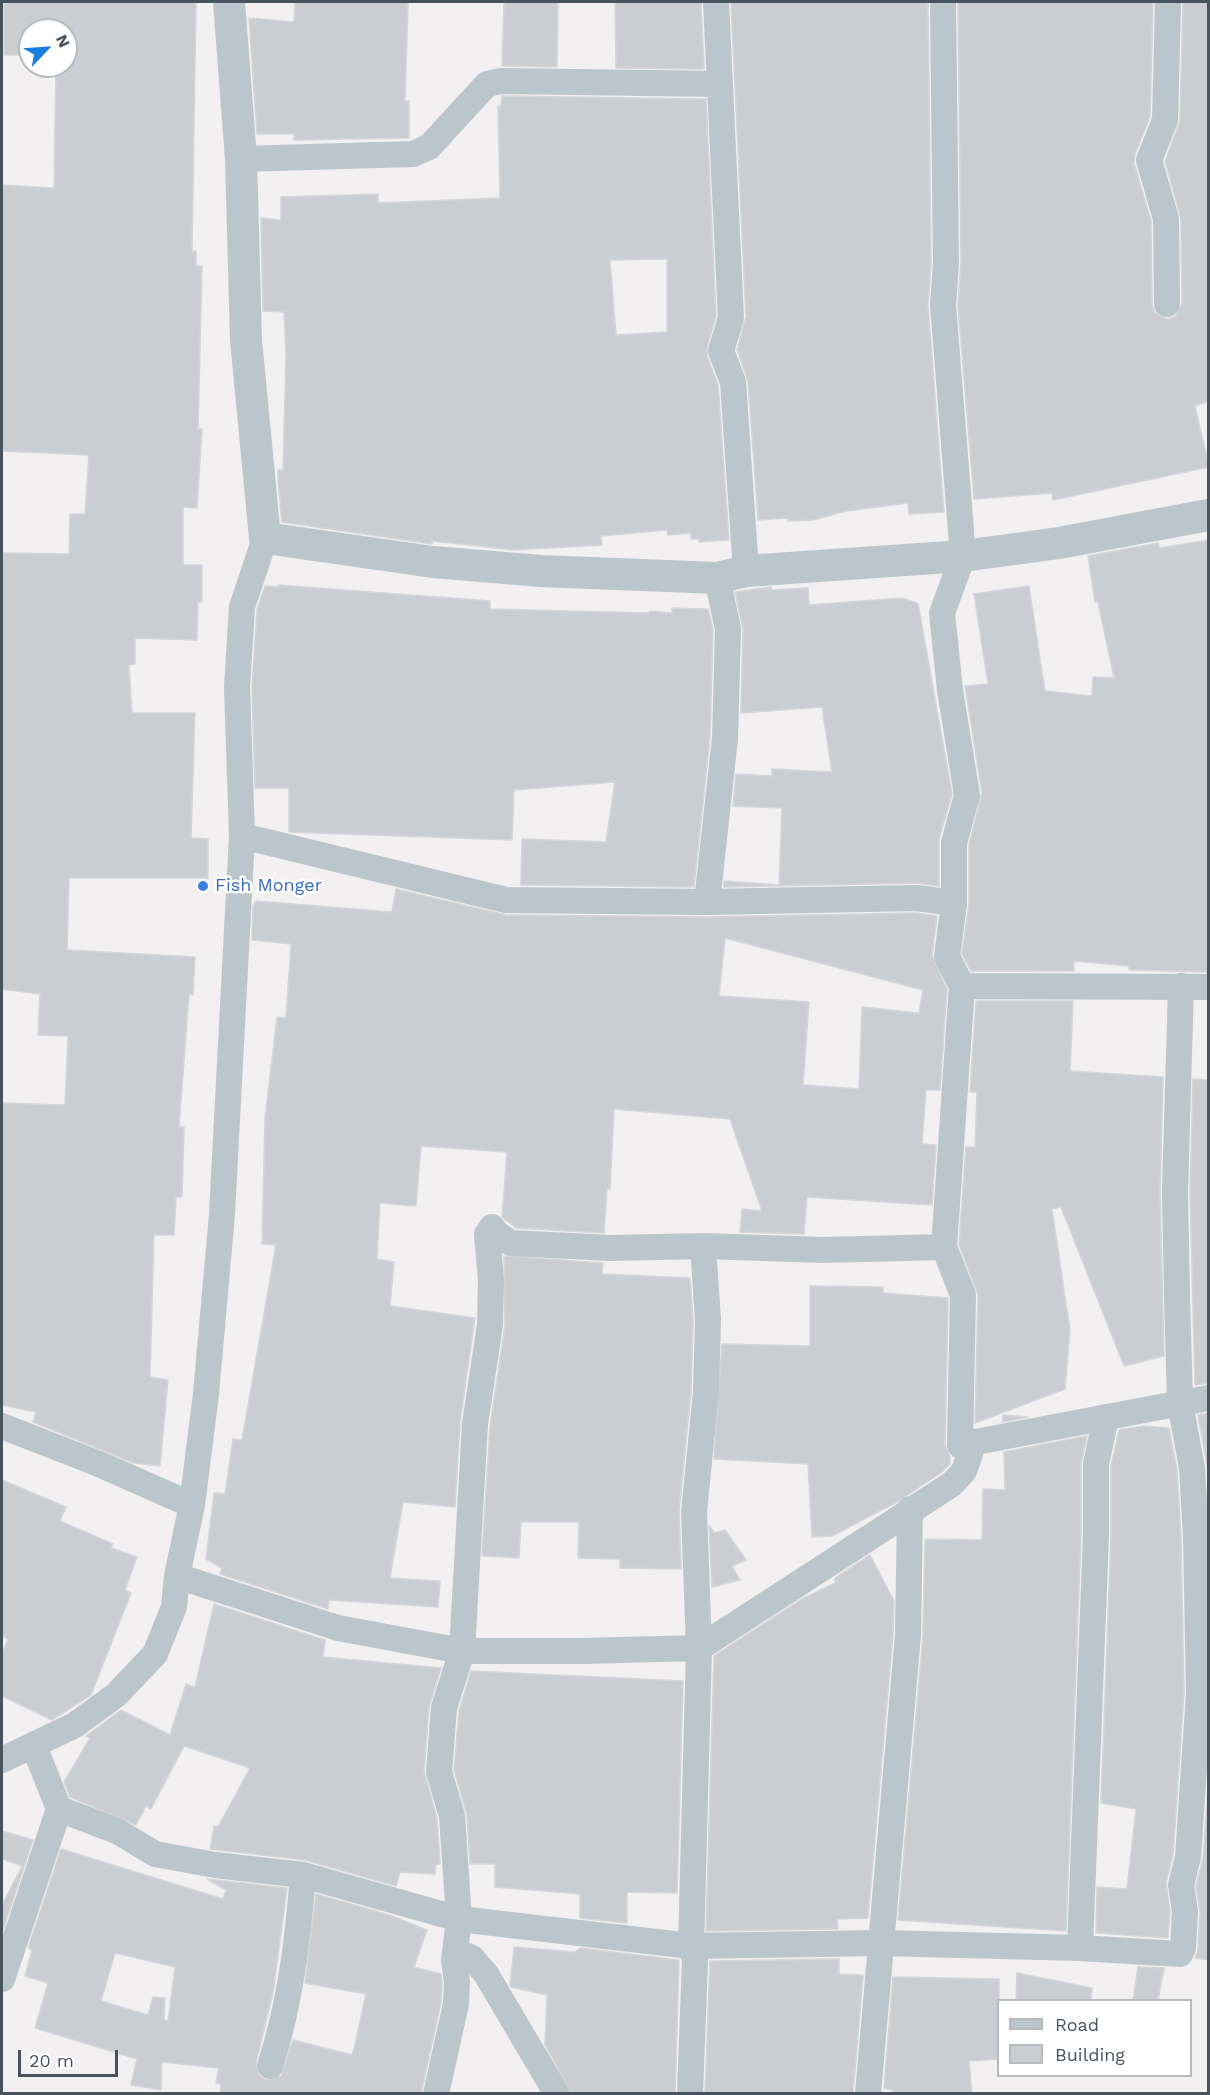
<!DOCTYPE html>
<html>
<head>
<meta charset="utf-8">
<style>
	body { margin:0 }
	#map { position:relative; width:1210px; height:2095px; overflow:hidden; background:#f2f0f0; font-family:"Work Sans",sans-serif }
	canvas { display:block }
	.frame { position:absolute; inset:0; border:3px solid #48545d; pointer-events:none }
	.legend { position:absolute; left:997px; top:1999px; width:195px; height:78px; box-sizing:border-box; background:#fff; border:2px solid #b6bbbe; margin:0; padding:8px 10px; list-style:none; font-size:18px; color:#48545d }
	.legend li { display:flex; align-items:center; gap:12px; height:30px }
	.legend b { width:30px; border:2px solid #b6bbbe }
	.north { position:absolute; left:18px; top:18px; width:60px; height:60px; box-sizing:border-box; background:#fff; border:2px solid #b6bbbe; border-radius:50%; rotate:65deg; font-size:16px; font-weight:700; line-height:24px; text-align:center; color:#48545d }
	.north::after { content:''; display:block; margin:auto; width:21px; height:27px; background:#1a7ee1; clip-path:polygon(50% 0,100% 100%,50% 72%,0 100%) }
	.scale { position:absolute; left:18px; top:2050px; width:100px; height:27px; box-sizing:border-box; border:3px solid #48545d; border-top:0; padding-left:8px; font-size:18px; line-height:21px; white-space:nowrap; color:#48545d; -webkit-text-stroke:4px #fff; paint-order:stroke }
</style>
</head>
<body>
<div id="map">
<canvas width="1210" height="2095"></canvas>
<div class="frame"></div>
<ul class="legend">
<li><b style="height:8px;background:#bbc5cc"></b>Road</li>
<li><b style="height:16px;background:#cacdd2"></b>Building</li>
</ul>
<div class="north">N</div>
<div class="scale">20 m</div>
</div>
<script>
const g = document.querySelector('canvas').getContext('2d');
g.lineJoin = 'round';
function paint(path, color) { g.fillStyle = color; g.fill(path, 'evenodd'); }
function trace(path, color, width, dash) { g.strokeStyle = color; g.lineWidth = width; g.lineCap = dash ? 'butt' : 'round'; g.setLineDash(dash || []); g.stroke(path); }
function drawText(font, color, halo, rows, align = 'center') {
  g.font = font + ' "Work Sans",sans-serif'; g.lineWidth = 5; g.setLineDash([]); g.textBaseline = 'middle'; g.strokeStyle = halo; g.fillStyle = color; for (const [text, x, y, turn = 0] of rows) {
    g.save(); g.translate(x, y); g.rotate((+turn || 0) * Math.PI / 180); g.textAlign = isNaN(turn) ? turn : align; if (halo) g.strokeText(text, 0, 0); g.fillText(text, 0, 0); g.restore();
  }
}
const building = new Path2D(`
	M4,2H196L192,251H196V266H202L198,429H202L197,508L183,507V565H202V602H198L197,640L135,638V664L129,665L132,713H195L191,838L208,839V878H69L67,950L195,957L193,995L189,994L179,1127H184L182,1197H176L174,1235H154L150,1377L168,1380L160,1466L134,1463L33,1422L36,1412L2,1405V1103L65,1105L68,1036L38,1035L40,994L2,989V553L69,554L70,514H85L89,455L2,451V185L54,188L56,66H66V30H30V55H4Z
	M295,2H408L405,101H409V138L294,140V134H257L249,18L294,22Z
	M504,2H558L557,67L502,66Z
	M615,2H701L704,69L616,68Z
	M731,2H928L931,263L928,306L944,512L909,514L908,503L846,511L813,520L788,521V518L758,520L748,381L737,350L746,317Z
	M958,2H1153L1150,117L1135,154L1134,163L1151,221L1152,305L1154,312L1167,319L1175,317L1182,304L1181,219L1165,161L1180,121L1183,2H1209V401L1195,406L1209,467L1053,500L1052,493L974,499L958,305L961,263Z
	M502,96L706,99L716,316L707,347V356L718,385L729,540L699,542L698,539H691V533L668,535L667,530L601,536L602,545L514,550L432,541V544L282,522L278,480V470H283L286,355L284,312L263,311L261,218L281,220V197L378,194V203L500,198L498,106H501ZM667,259V332L616,335L610,260Z
	M1209,540V972L1129,970V966L1074,961V971H971L962,954L969,903V845L982,793L965,686L988,684L974,594L1029,586L1045,691L1092,696L1093,677L1114,678L1098,602H1095L1088,556L1158,543L1159,548Z
	M278,585L490,601V609L650,613V611L672,613V608L708,609L713,630L710,737L694,887L521,885L522,839L606,842L615,782L514,790L512,840L289,832V788H255L252,687L257,610L265,586L278,587Z
	M771,587V590L808,588L809,605L903,598L918,604L952,794L939,839V886L917,883L724,887V881L779,885L782,808L733,806L736,774L772,776V769L832,772L822,707L741,713L743,629L735,592Z
	M396,889L506,915L707,917L916,913L937,916L932,956L947,989L940,1090H926L922,1144L936,1145L932,1205L807,1197L804,1234L740,1232L742,1209L762,1211L730,1119L614,1109L610,1189H607L604,1233L516,1228L502,1217L507,1152L421,1146L416,1206L380,1203L377,1259L394,1262L390,1306L475,1318L460,1422L455,1507L403,1502L390,1578L440,1581L438,1607L329,1600L328,1609L220,1574L222,1568L206,1559L214,1493L225,1494L233,1439L242,1440L276,1245L262,1244L265,1118L277,1017L286,1018L291,944L252,940L253,906L256,901L392,912ZM725,938L923,990L919,1013L862,1007L859,1089L803,1085L809,1002L719,996Z
	M976,1001H1073L1070,1071L1163,1077L1160,1192L1164,1356L1124,1366L1061,1207L1052,1209L1070,1330L1065,1389L975,1423L978,1295L959,1245L966,1147H975L977,1092H970Z
	M1193,1079L1209,1080V1383L1195,1385L1190,1192Z
	M504,1256L603,1263L602,1274L690,1278L693,1319L691,1391L679,1511L681,1569L620,1568V1559L578,1558L579,1522H521L519,1558L482,1556L490,1426L505,1325Z
	M810,1286L883,1287V1293L948,1298L945,1445L950,1457V1464L942,1472L897,1502L832,1536L812,1537L808,1464L714,1459L722,1344L810,1346Z
	M1209,1413V1493L1207,1465L1198,1415Z
	M1003,1415L1028,1417L1003,1422Z
	M1143,1426L1169,1428L1177,1470L1181,1538L1184,1693L1173,1855L1166,1882L1170,1912L1168,1938L1096,1933L1097,1887L1127,1889L1136,1809L1101,1803L1111,1536V1466L1119,1430Z
	M1087,1436L1081,1464V1535L1066,1931L898,1920L923,1636L925,1539L982,1540L983,1489L1005,1490L1004,1452Z
	M2,1480L66,1507L60,1521L113,1544L111,1548L137,1557L125,1590L131,1593L91,1695L52,1720L2,1696V1654L8,1639L2,1636Z
	M709,1525L714,1533L725,1530L746,1560L732,1566L740,1580L712,1587Z
	M870,1555L894,1601L893,1634L868,1918L837,1919L838,1929L706,1931L714,1656L802,1599L835,1583V1578Z
	M214,1604L325,1640L323,1657L441,1668L429,1707L424,1771L437,1819L440,1864H436L435,1874L400,1872L396,1886L305,1860L210,1849L214,1826L218,1827L250,1768L184,1746L151,1809L146,1806L136,1825L70,1797L64,1782L90,1738L86,1736L121,1710L170,1735L186,1684L195,1687Z
	M471,1671L683,1681L677,1893L627,1892V1923L580,1918V1894L495,1887V1864H470L467,1815L454,1770L459,1711Z
	M1209,1776V1960L1195,1958L1198,1949L1200,1912L1196,1886L1203,1858Z
	M2,1831L33,1840L2,1933V1905L22,1866L2,1859Z
	M61,1849L223,1899L226,1890L207,1879L287,1888L273,1993L256,2062L259,2076L266,2080L281,2076L293,2040L352,2055L354,2049L366,1994L305,1983L316,1894L389,1915L427,1930L414,1967L441,1974L442,1983L441,2002L421,2094H220L221,2084L216,2083L219,2068L162,2062L161,2090L131,2085L137,2059L35,2028L48,1983L25,1976L32,1950L28,1948ZM115,1953L175,1967L168,2021L164,2020L165,1998L153,1997L148,2015L101,2001Z
	M514,1947L575,1952L580,1948L679,1960L675,2094H572L545,2045L547,1995L511,1987L510,1985Z
	M839,1959V1974L863,1975L853,2094H705L710,1961Z
	M1138,1967L1164,1968L1158,2001H1133Z
	M1017,1973L1092,1988L1091,2001H1016Z
	M893,1977L999,1979V2059L969,2061L972,2094H903L884,2088Z`);
paint(building, '#cacdd2');
trace(building, '#d4d6db', 1.5);
trace(new Path2D(`
	M716,2L731,318L721,351L733,382L746,571
	M241,159L413,154L429,147L487,84L501,81L720,84
	M1167,304L1166,219L1149,160L1165,120L1168,2
	M242,836L506,900L707,902L917,898L954,903
	M707,902L725,738L728,629L717,578
	M962,986L1208,987
	M2,1426L99,1464L192,1505
	M960,1445L1208,1398
	M177,1576L338,1628L462,1651H583L699,1648L952,1484L964,1471L970,1454L960,1445L963,1295L944,1247L962,986L947,957L954,903V843L967,795L950,690L942,613L963,556L943,305L946,263L943,2
	M34,1746L59,1809L117,1831L155,1854L215,1865L303,1875L459,1919L691,1946L880,1943L1080,1948L1180,1954L1183,1948L1185,1911L1181,1885L1188,1857L1199,1693L1196,1537L1192,1468L1180,1403L1177,1295L1175,1192L1181,986
	M2,1760L75,1725L116,1695L155,1654L174,1607L177,1576L192,1505L206,1394L222,1214L242,836L237,687L242,607L265,538
	M1080,1948L1096,1535V1464L1106,1417
	M455,1951L472,1958L486,1974L557,2094
	M2,1979L59,1809
	M270,2066C290,2005 298,1939 303,1875
	M436,2094L456,2004L457,1982L454,1960L459,1919L452,1816L439,1772L444,1708L462,1651L475,1424L490,1325L491,1280L487,1234L492,1227L497,1234L511,1243L610,1248L703,1246L823,1250L944,1247
	M690,2094L695,1960L691,1946L699,1648L694,1512L706,1392L708,1319L703,1246
	M868,2094L908,1635L910,1509`), '#bbc5cc', 26);
trace(new Path2D(`
	M229,2L241,159L246,340L265,538L433,562L541,571L717,578L746,571L963,556L1059,543L1208,515`), '#bbc5cc', 32);
for (const [x, y, r, color] of [
	[203,886,6,"#3f7fe0"]
]) { const dot = new Path2D(); dot.arc(x, y, r, 0, 2 * Math.PI); g.fillStyle = color; g.fill(dot); trace(dot, '#fff', 2); }
drawText('18px', '#366cbe', '#fff', [
	["Fish Monger",215,886]
], 'left');
</script>
</body>
</html>
